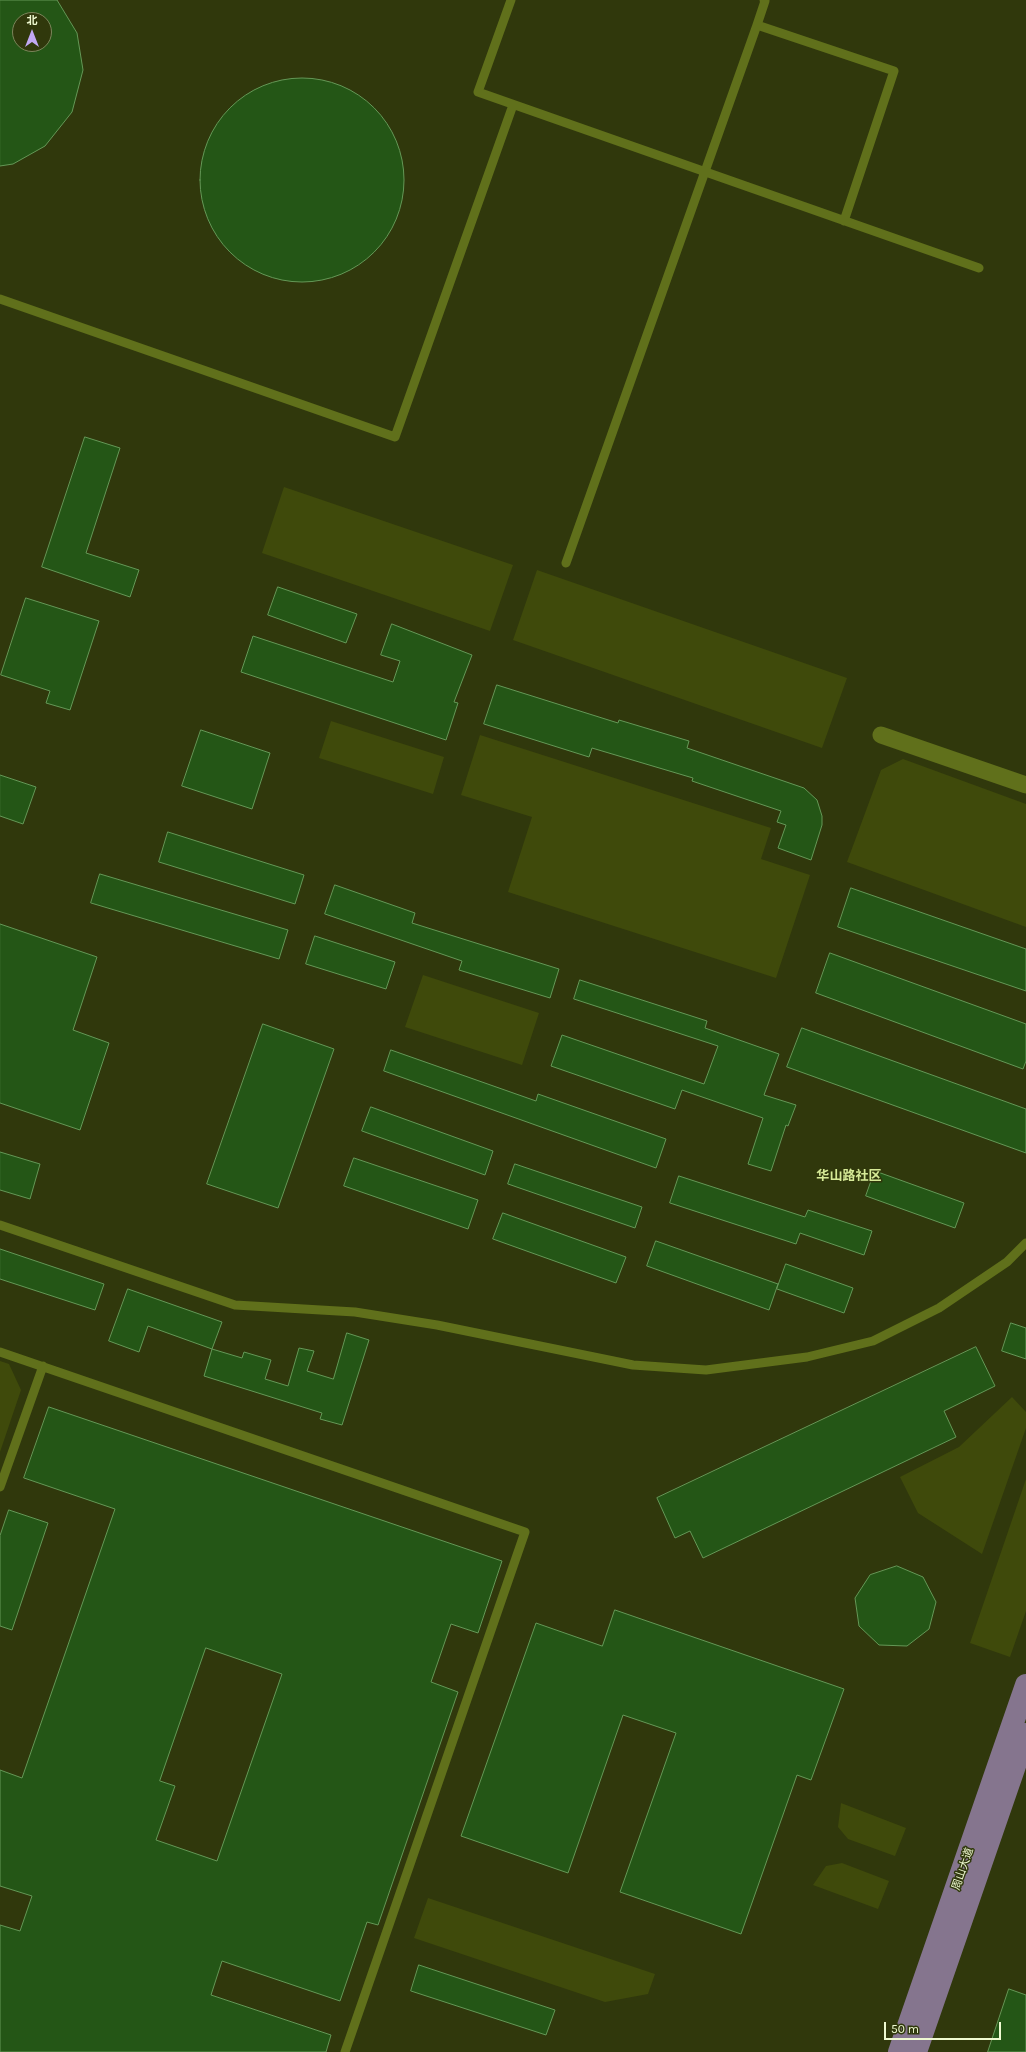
<!DOCTYPE html>
<html>
<head>
<meta charset="utf-8">
<style>
	body { margin:0 }
	#map { position:relative; width:1026px; height:2052px; overflow:hidden; background:#30380c; font-family:Karla,"Noto Sans SC",sans-serif }
	canvas { display:block }
	.north { position:absolute; left:12px; top:12px; width:40px; height:40px; box-sizing:border-box; background:#30380c; border:1px solid #7c855b; border-radius:50%; rotate:0deg; font-size:11px; font-weight:700; line-height:16px; text-align:center; color:#eef9d1 }
	.north::after { content:''; display:block; margin:auto; width:14px; height:18px; background:#c1a8f3; clip-path:polygon(50% 0,100% 100%,50% 72%,0 100%) }
	.scale { position:absolute; left:884px; top:2022px; width:117px; height:18px; box-sizing:border-box; border:2px solid #eef9d1; border-top:0; padding-left:5px; font-size:12px; line-height:14px; white-space:nowrap; color:#eef9d1; -webkit-text-stroke:3px #30380c; paint-order:stroke }
</style>
</head>
<body>
<div id="map">
<canvas width="1026" height="2052"></canvas>
<div class="north">北</div>
<div class="scale">50 m</div>
</div>
<script>
const g = document.querySelector('canvas').getContext('2d');
g.lineJoin = 'round';
function paint(path, color) { g.fillStyle = color; g.fill(path, 'evenodd'); }
function trace(path, color, width, dash) { g.strokeStyle = color; g.lineWidth = width; g.lineCap = dash ? 'butt' : 'round'; g.setLineDash(dash || []); g.stroke(path); }
function drawText(font, color, halo, rows, align = 'center') {
  g.font = font + ' Karla,"Noto Sans SC",sans-serif'; g.lineWidth = 3; g.setLineDash([]); g.textBaseline = 'middle'; g.strokeStyle = halo; g.fillStyle = color; for (const [text, x, y, turn = 0] of rows) {
    g.save(); g.translate(x, y); g.rotate((+turn || 0) * Math.PI / 180); g.textAlign = isNaN(turn) ? turn : align; if (halo) g.strokeText(text, 0, 0); g.fillText(text, 0, 0); g.restore();
  }
}
paint(new Path2D(`
	M284,487L513,565L490,631L262,553Z
	M537,570L847,678L822,748L513,640Z
	M331,721L444,757L433,794L319,758Z
	M480,735L771,828L761,859L810,875L776,978L508,892L532,817L461,795Z
	M903,759L1026,804V927L847,862L881,770Z
	M423,975L539,1013L522,1065L405,1027Z
	M0,1361L9,1364L21,1390L0,1452Z
	M1012,1397L1026,1412V1428L982,1554L918,1513L900,1477L959,1447Z
	M1026,1479V1611L1010,1657L970,1643Z
	M841,1803L906,1828L895,1856L848,1839L838,1827Z
	M842,1863L889,1881L878,1909L813,1885L826,1866Z
	M428,1898L655,1974L648,1994L605,2002L414,1938Z`), '#3f4a0b');
const building = new Path2D(`
	M0,0H57L77,33L83,70L72,112L45,146L13,164L0,166ZM20,20H44V44H20Z
	M200 180a102 102 0 1 1 204 0a102 102 0 1 1-204 0Z
	M85,437L120,448L86,553L139,570L130,597L42,567Z
	M278,587L357,614L346,643L268,615Z
	M26,598L99,621L70,710L46,703L50,691L1,675Z
	M392,624L472,655L454,702L458,703L446,740L241,672L253,636L393,682L400,661L381,655Z
	M497,685L618,723L619,720L689,741L687,748L804,788L817,800L822,816V825L811,860L778,848L786,825L777,822L781,811L692,781L693,778L592,748L589,757L484,724Z
	M201,730L270,753L252,809L182,786Z
	M0,775L36,787L23,824L0,816Z
	M168,832L304,875L295,904L159,862Z
	M100,874L288,930L279,959L91,903Z
	M335,885L415,913L412,923L559,969L550,998L459,970L462,961L325,914Z
	M851,888L1026,949V991L838,927Z
	M0,924L97,957L73,1030L109,1043L80,1130L0,1103Z
	M315,936L395,962L386,989L306,964Z
	M830,953L1026,1024V1061L1023,1069L816,993Z
	M580,980L707,1021L705,1028L779,1054L764,1095L796,1105L788,1126L786,1125L771,1171L748,1164L763,1118L682,1090L675,1109L551,1066L562,1035L704,1084L718,1046L574,999Z
	M263,1024L334,1049L278,1208L207,1184Z
	M802,1028L1026,1109V1153L787,1067Z
	M391,1050L536,1101L538,1094L666,1139L656,1168L384,1071Z
	M371,1107L493,1151L485,1175L362,1131Z
	M0,1152L40,1164L30,1199L0,1190Z
	M354,1158L478,1200L468,1229L344,1186Z
	M515,1164L642,1207L635,1228L508,1184Z
	M875,1171L964,1203L955,1228L866,1196Z
	M679,1176L805,1217L808,1210L872,1231L864,1255L800,1233L796,1244L670,1203Z
	M503,1213L626,1257L616,1283L493,1239Z
	M656,1241L778,1284L769,1310L647,1266Z
	M0,1249L104,1284L95,1310L0,1279Z
	M786,1264L853,1288L844,1313L777,1289Z
	M128,1289L222,1322L212,1349L148,1326L139,1352L109,1341Z
	M1011,1323L1026,1328V1359L1002,1351Z
	M347,1333L369,1340L342,1425L320,1419L322,1413L204,1376L212,1349L242,1358L244,1352L271,1360L265,1379L288,1386L299,1348L314,1351L307,1371L333,1379Z
	M976,1347L995,1386L944,1411L956,1437L703,1558L690,1531L675,1538L657,1498Z
	M49,1407L502,1561L478,1633L451,1624L431,1682L458,1692L378,1925L367,1922L340,2001L222,1961L211,1995L331,2035L326,2052H0V1925L20,1931L32,1896L0,1886V1770L22,1778L115,1509L24,1478ZM206,1648L282,1674L217,1861L156,1840L175,1786L160,1781Z
	M9,1510L48,1523L12,1630L0,1626V1536Z
	M897,1566L923,1577L936,1602L929,1629L907,1646L879,1645L859,1626L855,1598L870,1575Z
	M615,1610L844,1689L811,1780L797,1775L741,1934L620,1892L676,1733L623,1715L568,1873L461,1836L536,1623L602,1646Z
	M419,1965L555,2010L546,2035L411,1991Z
	M1009,1989L1026,1995V2052H988Z`);
paint(building, '#245616');
trace(building, '#649857', 1);
trace(new Path2D(`
	M511,0L478,92L979,268
	M757,25L894,71L844,221
	M0,299L395,437L513,105
	M566,563L757,25L765,1L764,0
	M0,1225L235,1305L355,1312L437,1325L633,1365L706,1370L807,1357L873,1341L939,1308L1007,1262L1026,1243
	M0,1352L525,1532L345,2052
	M0,1487L43,1366`), '#60701b', 9);
trace(new Path2D(`
	M881,735L1026,785`), '#60701b', 17);
trace(new Path2D(`
	M899,2052L1026,1685
	M916,2052L1026,1734`), '#85758e', 22);
drawText('11px', '#eef9d1', '#30380c', [
	["周山大道",963,1869,-71]
]);
drawText('bold 13px', '#d6ea97', '#30380c', [
	["华山路社区",849,1176]
]);
</script>
</body>
</html>
